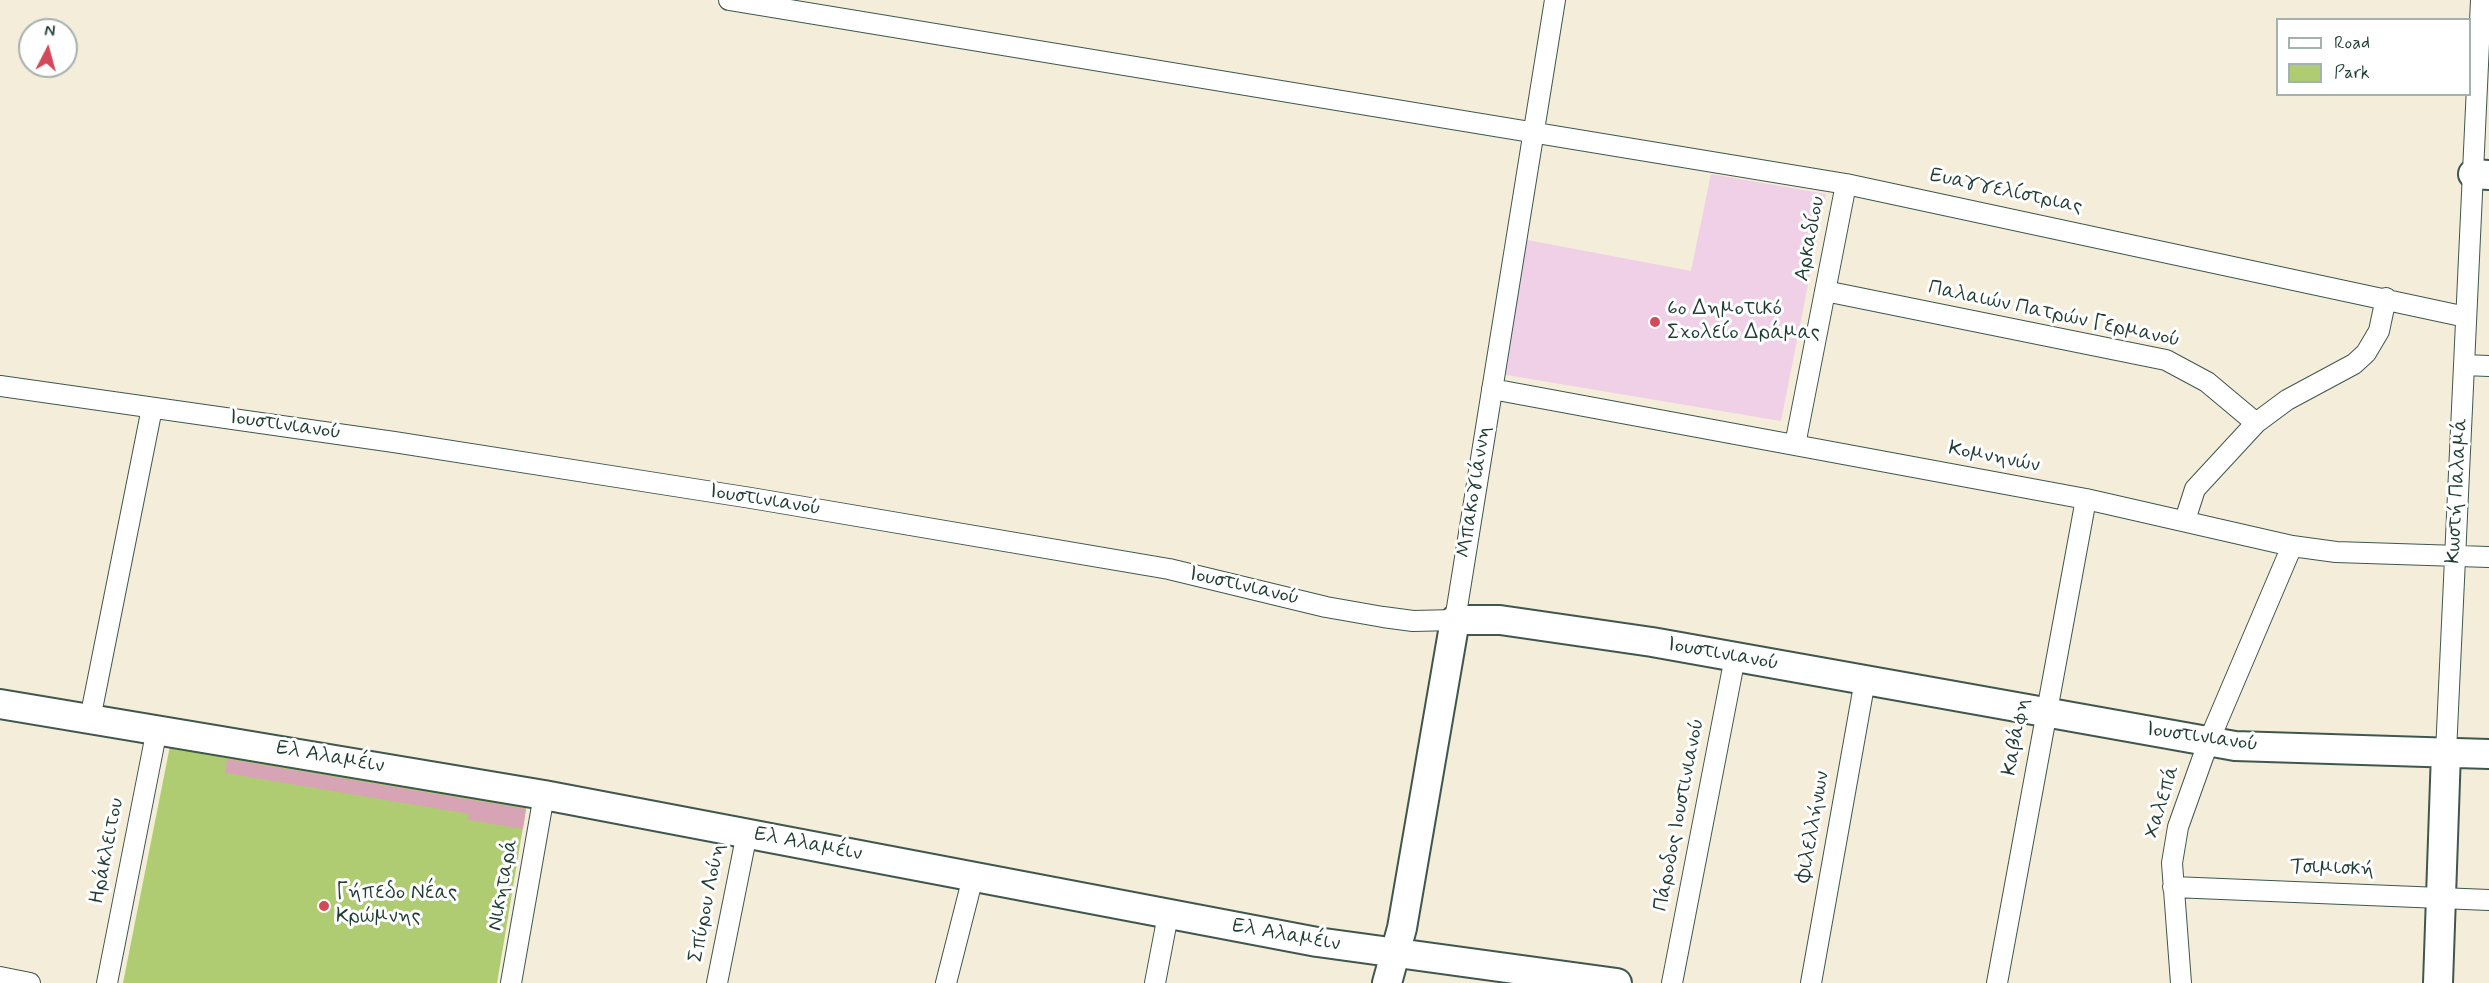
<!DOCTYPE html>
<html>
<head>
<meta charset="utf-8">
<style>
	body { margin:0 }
	#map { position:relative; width:2489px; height:983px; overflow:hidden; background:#f4edda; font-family:Mynerve,sans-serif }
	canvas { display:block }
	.legend { position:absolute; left:2276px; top:18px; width:195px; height:78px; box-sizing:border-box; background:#fff; border:2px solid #a5b1ae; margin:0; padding:8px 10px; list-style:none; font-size:18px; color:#1f3d34 }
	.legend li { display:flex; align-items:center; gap:12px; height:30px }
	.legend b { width:30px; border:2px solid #a5b1ae }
	.north { position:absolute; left:18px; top:18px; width:60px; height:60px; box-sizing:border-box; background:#fff; border:2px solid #a5b1ae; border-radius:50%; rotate:6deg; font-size:16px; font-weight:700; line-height:24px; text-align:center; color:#1f3d34 }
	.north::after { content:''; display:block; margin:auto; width:21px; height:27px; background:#d1495b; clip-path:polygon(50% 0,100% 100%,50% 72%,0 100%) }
</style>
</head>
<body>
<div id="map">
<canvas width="2489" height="983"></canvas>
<ul class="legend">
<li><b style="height:8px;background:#fff"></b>Road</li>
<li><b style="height:16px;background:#b0cc72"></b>Park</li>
</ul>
<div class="north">N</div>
</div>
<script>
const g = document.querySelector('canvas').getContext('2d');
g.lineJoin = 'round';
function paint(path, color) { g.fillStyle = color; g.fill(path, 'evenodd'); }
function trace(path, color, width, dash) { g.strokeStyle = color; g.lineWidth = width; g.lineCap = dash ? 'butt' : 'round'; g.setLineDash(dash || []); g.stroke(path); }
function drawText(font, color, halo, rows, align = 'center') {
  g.font = font + ' Mynerve,sans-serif'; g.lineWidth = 6; g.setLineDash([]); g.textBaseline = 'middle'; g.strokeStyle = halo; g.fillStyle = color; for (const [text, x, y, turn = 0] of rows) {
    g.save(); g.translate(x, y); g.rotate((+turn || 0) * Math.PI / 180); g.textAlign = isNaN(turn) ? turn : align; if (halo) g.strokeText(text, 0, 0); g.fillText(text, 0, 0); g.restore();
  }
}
paint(new Path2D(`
	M1711,174L1826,194L1781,421L1501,374L1522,239L1691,271Z`), '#efd0e6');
paint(new Path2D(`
	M171,741L527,803L497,983H123Z`), '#b0cc72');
paint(new Path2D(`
	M227,759L526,809L523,829L468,820L469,814L225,773Z`), '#d7a4b6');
const street = new Path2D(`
	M729,0L1846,184L2466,317
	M1825,291L2166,360L2207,382L2256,423
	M2464,365L2489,366
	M0,386L394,442L751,498L1169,569L1326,607L1383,617L1413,621L1455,620L1555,0
	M1492,389L2086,499L2292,546L2336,552L2489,557
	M1795,445L1846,184
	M2185,520L2195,489L2256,423L2287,400L2354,364L2366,353L2379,331L2386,298
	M90,719L152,408
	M2446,752L2481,0
	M2173,887L2489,900
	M0,977L30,983
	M107,983L157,729
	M511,983L544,795
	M717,983L747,833
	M946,983L973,877
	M1155,983L1168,915
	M1672,983L1735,657
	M1811,983L1865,680
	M1997,983L2086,499
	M2181,983L2172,863L2178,827L2208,743L2292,546`);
const secondary = new Path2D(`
	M2473,174L2489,175
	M0,704L544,795L1317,942L1617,983
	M1387,983L1402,928L1455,620H1500L1652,642L2235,746L2489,754
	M2438,983L2446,752`);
trace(street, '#3f574d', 22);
trace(secondary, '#3f574d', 32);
trace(street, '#fff', 20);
trace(secondary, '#fff', 28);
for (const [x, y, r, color] of [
	[1655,322,6,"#d1495b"],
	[324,906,6,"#d1495b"]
]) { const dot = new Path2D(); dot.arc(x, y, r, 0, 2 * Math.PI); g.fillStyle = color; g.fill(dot); trace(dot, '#fff', 2); }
drawText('21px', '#1f3d34', '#fff', [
	["Ευαγγελίστριας",2006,192,12],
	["Αρκαδίου",1811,239,-79],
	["Παλαιών Πατρών Γερμανού",2054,315,12],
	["Ιουστινιανού",285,426,8],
	["Κομνηνών",1994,458,11],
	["Κωστή Παλαμά",2458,491,-87],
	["Μπακογιάννη",1475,492,-81],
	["Ιουστινιανού",765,501,9],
	["Ιουστινιανού",1244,587,13],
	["Ιουστινιανού",1723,655,10],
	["Καβάφη",2017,737,-80],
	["Ιουστινιανού",2202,738,8],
	["Ελ Αλαμέιν",330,758,10],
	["Χαλεπά",2163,802,-73],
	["Πάροδος Ιουστινιανού",1680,815,-79],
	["Φιλελλήνων",1814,827,-80],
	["Ελ Αλαμέιν",808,845,11],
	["Ηράκλειτου",108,851,-79],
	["Τσιμισκή",2332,869,2],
	["Νικηταρά",504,885,-80],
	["Σπύρου Λούη",708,903,-79],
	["Ελ Αλαμέιν",1286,936,10]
]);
drawText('21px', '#1f3d34', '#fff', [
	["6o Δημοτικό",1667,310],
	["Σχολείο Δράμας",1667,334],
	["Γήπεδο Νέας",336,894],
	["Κρώμνης",336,918]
], 'left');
</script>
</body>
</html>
